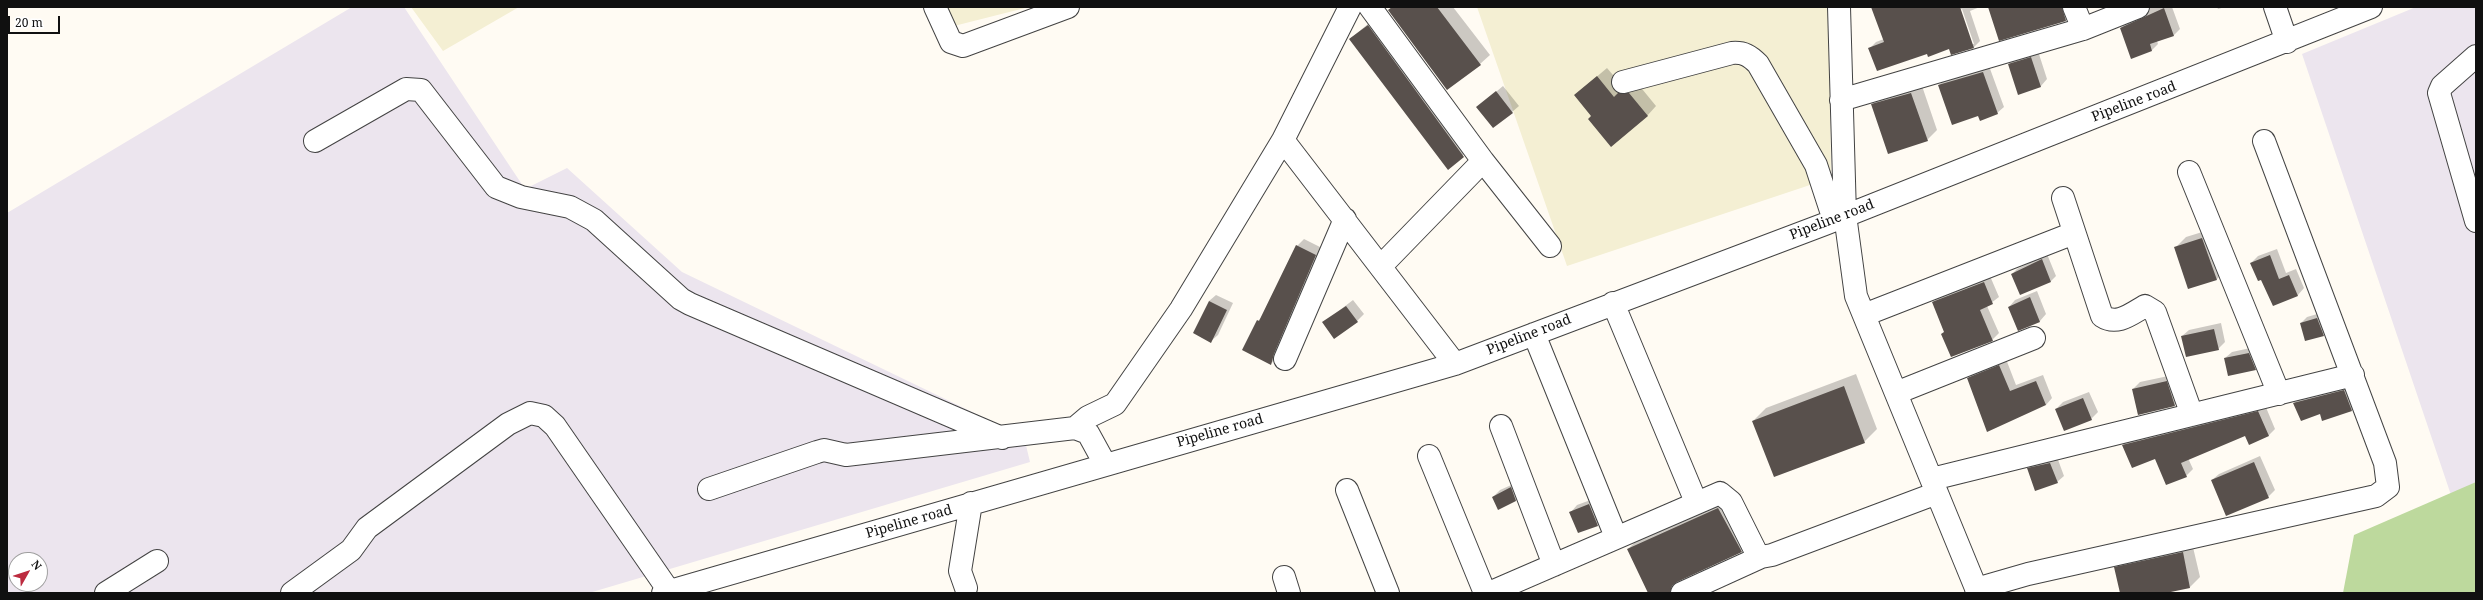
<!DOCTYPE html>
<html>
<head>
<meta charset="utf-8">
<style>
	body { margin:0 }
	#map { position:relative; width:2483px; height:600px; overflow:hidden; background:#fffbf3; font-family:"Noto Serif",serif }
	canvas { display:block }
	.frame { position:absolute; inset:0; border:8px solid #101010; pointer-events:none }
	.north { position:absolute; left:8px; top:552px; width:40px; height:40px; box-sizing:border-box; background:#fff; border:1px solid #9f9f9f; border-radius:50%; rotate:51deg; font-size:11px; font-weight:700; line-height:16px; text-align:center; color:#101010 }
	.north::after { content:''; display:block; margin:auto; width:14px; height:18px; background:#bc2b3f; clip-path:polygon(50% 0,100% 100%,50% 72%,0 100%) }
	.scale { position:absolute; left:8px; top:16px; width:52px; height:18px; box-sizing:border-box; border:2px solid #101010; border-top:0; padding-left:5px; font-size:12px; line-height:14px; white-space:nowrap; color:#101010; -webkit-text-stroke:3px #fff; paint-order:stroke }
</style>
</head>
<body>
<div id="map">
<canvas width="2483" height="600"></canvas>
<div class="frame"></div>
<div class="north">N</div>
<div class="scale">20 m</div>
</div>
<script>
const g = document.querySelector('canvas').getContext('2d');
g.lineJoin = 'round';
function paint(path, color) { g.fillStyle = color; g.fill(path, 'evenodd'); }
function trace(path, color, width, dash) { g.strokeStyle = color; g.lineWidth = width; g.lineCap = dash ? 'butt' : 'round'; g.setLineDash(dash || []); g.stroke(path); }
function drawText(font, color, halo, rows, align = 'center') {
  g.font = font + ' "Noto Serif",serif'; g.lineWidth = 4; g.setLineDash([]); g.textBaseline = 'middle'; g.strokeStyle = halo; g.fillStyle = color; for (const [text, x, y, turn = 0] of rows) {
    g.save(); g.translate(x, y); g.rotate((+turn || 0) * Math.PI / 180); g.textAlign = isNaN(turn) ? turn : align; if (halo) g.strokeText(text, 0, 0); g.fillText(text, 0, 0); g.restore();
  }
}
paint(new Path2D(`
	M352,7H404L525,189L567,168L682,272L1024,437L1030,462L589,593H7V213ZM16,560H40V584H16Z
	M2416,7H2476V482L2451,495L2302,54Z`), '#ece5ee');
paint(new Path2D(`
	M411,7H519L443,51Z
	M946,7H1029L954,26Z
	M1477,7H1829L1831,178L1567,266Z`), '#f4efd3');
paint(new Path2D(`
	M2476,482V593H2343L2354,535Z`), '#bdd99d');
paint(new Path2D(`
	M1391,7H1453L1490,55L1480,64Z
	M1872,7H1980L1970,11L1980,41L1974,47L1949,48L1928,53L1870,48L1876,42L1884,39ZM1962,9L1974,44H1972L1960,10Z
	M1989,7H2070L2072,14L2066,20Z
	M2150,7H2172L2180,29L2174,35L2157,41L2158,44L2152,50L2132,57L2121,28L2128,21L2149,11Z
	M2217,7H2225L2218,9Z
	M1381,13L1477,143L1448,168L1350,39Z
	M2038,51L2047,79L2041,86L2019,94L2009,64L2015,58Z
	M1989,66L2004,107L1997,113L1979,115L1939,85L1946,78Z
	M1607,68L1624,88L1638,84L1656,106L1647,116H1592L1575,95Z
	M1921,83L1937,130L1927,140L1872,105L1882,95Z
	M1503,86L1519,106L1512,112L1478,107Z
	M2212,229L2227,269L2217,279L2189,288L2176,247L2186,237Z
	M1304,239L1322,248L1277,357L1271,364L1258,321L1262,317L1297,246Z
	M2277,249L2286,273L2296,269L2304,288L2298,295L2273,305L2262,279L2251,263L2258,256Z
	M2047,254L2056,276L2051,281L2012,274L2017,269Z
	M1990,276L1999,297L1987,306L1999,333L1992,340L1933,302L1939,296Z
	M2037,291L2046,314L2040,321L2018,330L2009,307L2015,300Z
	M1216,295L1233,303L1218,335L1211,341L1209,301Z
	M1353,300L1364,314L1357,321L1323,323Z
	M2324,312L2330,328L2323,335L2301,323L2307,317Z
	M2221,323L2225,342L2218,349L2182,336L2189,330Z
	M2255,347L2262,363L2255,369L2225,358L2232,352Z
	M2006,359L2016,385L2043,375L2052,398L2046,405L1969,378L1975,372Z
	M1856,374L1877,429L1864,442L1753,421L1766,408Z
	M2173,375L2182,398L2175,405L2138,414L2133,389L2140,382Z
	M2350,385L2357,405L2352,410L2320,412L2294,403L2300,397Z
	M2089,392L2098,412L2091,419L2056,409L2063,402Z
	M2265,405L2275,429L2268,436L2245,435L2188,458L2193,469L2186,476L2156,458L2123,445L2130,439Z
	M2260,456L2275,490L2268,497L2212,480L2219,474Z
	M2057,457L2064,476L2057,482L2028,469L2034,462Z
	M1518,482L1522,494L1516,501L1493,497L1500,490Z
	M1731,495L1754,538L1741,551L1682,579L1669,592L1649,593L1628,549L1641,536Z
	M1596,498L1604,518L1597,525L1571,512L1577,505Z
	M2192,543L2200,577L2190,587L2161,593H2121L2115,568L2125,558Z`), '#0003');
paint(new Path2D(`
	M1392,7H1437L1481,65L1447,90L1388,10Z
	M1871,7H1960L1974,48L1951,55L1949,49L1928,57L1927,54L1877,71L1868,48L1884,42Z
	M1988,7H2062L2066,21L1999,41Z
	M2164,8L2174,36L2150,44L2152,51L2131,59L2120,28Z
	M1368,25L1464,157L1448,170L1349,39Z
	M2031,57L2041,87L2018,95L2008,64Z
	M1983,72L1998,114L1980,121L1978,116L1952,125L1938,85Z
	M1597,76L1614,97L1618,93H1629L1648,116L1611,147L1588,119L1591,116L1574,95Z
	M1496,91L1513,113L1493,128L1476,107Z
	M1911,93L1928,141L1888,154L1871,104Z
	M2202,238L2217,280L2188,289L2174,247Z
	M1296,245L1316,255L1274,354L1271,365L1242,350L1257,320L1259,321Z
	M2270,255L2279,279L2289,275L2298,296L2273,306L2261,280L2258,281L2250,263Z
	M2042,259L2051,282L2020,295L2011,274Z
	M1984,282L1993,304L1980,310L1993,341L1951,357L1941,334L1944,332L1932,302Z
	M2030,297L2040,322L2018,331L2008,307Z
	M1209,301L1227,310L1211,343L1193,333Z
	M1346,306L1358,322L1334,339L1322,322Z
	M2317,318L2324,336L2305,341L2300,323Z
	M2214,329L2219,350L2186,357L2181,336Z
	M2249,353L2256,370L2228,376L2224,358Z
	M1999,365L2010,391L2036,381L2046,405L1987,432L1967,378Z
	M2167,381L2175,406L2138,415L2132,389Z
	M1844,386L1865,443L1774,477L1752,421Z
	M2344,390L2352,411L2322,421L2320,414L2301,421L2293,403Z
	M2083,398L2092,420L2064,431L2055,409Z
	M2258,411L2269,436L2249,445L2245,436L2181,463L2187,477L2166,485L2155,459L2132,468L2122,445Z
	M2254,462L2269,498L2226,516L2211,480Z
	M2050,463L2058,483L2035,491L2027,468Z
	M1511,487L1516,501L1498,510L1492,497Z
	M1589,504L1598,526L1578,533L1569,512Z
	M1718,508L1742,552L1677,582L1672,586L1670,593H1648L1627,549Z
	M2183,552L2190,588L2166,593H2120L2114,567Z`), '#58504c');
const minor = new Path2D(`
	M935,7L951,42L963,46L1068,7
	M1370,7L1483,161L1550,246
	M1839,7L1845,215L1856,296L1978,593
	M2074,7L2083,29
	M2275,7L2287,42
	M2476,56L2442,86L2439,93L2476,221
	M1623,82L1732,53C1744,52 1750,56 1758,64L1816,165L1834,220
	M1841,100L2083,29L2138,7
	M1283,140L1455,364
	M315,141L406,89L421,90L496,187L521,197L570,207L594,220L681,299L690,304L1002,438
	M2189,172L2279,394
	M2063,198L2102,316C2117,326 2131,314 2145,306L2155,312L2192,415
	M1381,266L1483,161
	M1613,303L1696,502
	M1864,315L2074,233
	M1534,334L1616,537
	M1285,359L1345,219
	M1896,393L2034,338
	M1501,426L1554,565
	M1075,428L1088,417L1115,404L1181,309L1283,140L1350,7
	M1429,456L1485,593
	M1932,479L2353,375
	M709,489L817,452L824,450L846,455L1075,428L1088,433L1105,464
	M1347,490L1388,593
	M1284,577L1289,593
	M966,588L960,571L971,503
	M1976,589L2028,574L2376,496L2388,487L2385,463L2264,141
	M106,593L157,561
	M292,593L351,550L367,528L508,424L530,413L544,416L555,426L669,591
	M663,593L1455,364L1825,224L2371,7
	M1489,593L1720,493L1731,502L1756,552L1761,557L1772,555L1937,493
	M1682,593L1761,557`);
trace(minor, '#434343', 24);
trace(minor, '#fff', 22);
drawText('14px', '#101010', '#fff', [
	["Pipeline road",2134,102,-21],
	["Pipeline road",1832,220,-21],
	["Pipeline road",1529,335,-21],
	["Pipeline road",1220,431,-16],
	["Pipeline road",909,522,-16]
]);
</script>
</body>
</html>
